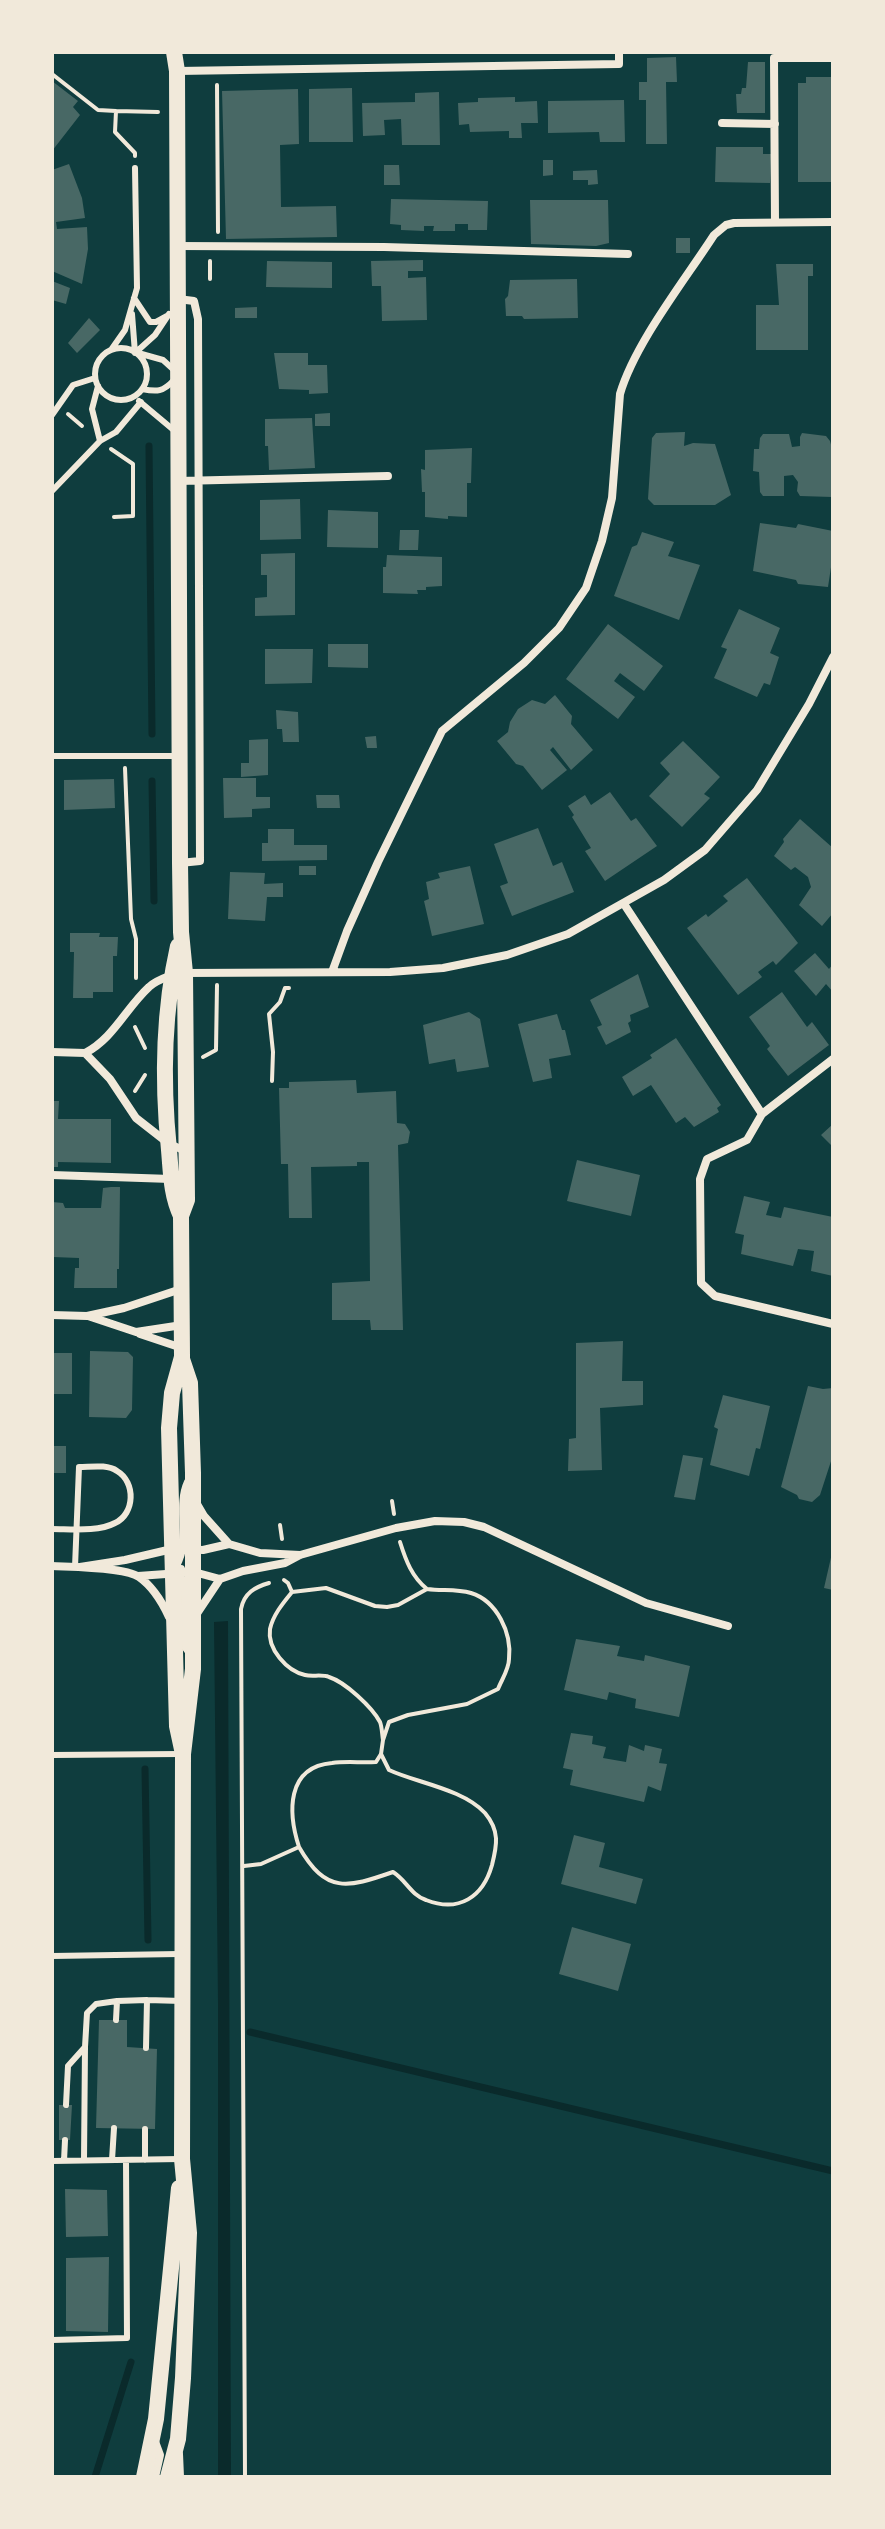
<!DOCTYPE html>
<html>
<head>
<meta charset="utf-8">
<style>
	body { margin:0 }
	#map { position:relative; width:885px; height:2529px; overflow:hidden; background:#0f3d3e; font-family:Helvetica,sans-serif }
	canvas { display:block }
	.frame { position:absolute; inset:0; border:54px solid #f1e9da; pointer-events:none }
</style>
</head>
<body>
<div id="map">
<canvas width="885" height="2529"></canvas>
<div class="frame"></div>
</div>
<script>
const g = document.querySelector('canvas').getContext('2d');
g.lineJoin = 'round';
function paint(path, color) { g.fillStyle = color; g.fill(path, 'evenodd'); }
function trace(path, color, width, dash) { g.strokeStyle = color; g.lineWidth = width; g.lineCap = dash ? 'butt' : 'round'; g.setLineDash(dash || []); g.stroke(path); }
paint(new Path2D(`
	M228,1621L231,2477H218V2003L214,1622Z`), '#0a2a2b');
trace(new Path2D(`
	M149,446L152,734
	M152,781L154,901
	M145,1769L148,1940
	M250,2032L833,2171
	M95,2477L131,2362`), '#0a2a2b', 7);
paint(new Path2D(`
	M676,57L677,82H666L667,144H646V100H639V82H647V58Z
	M748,62H765V113H737L736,94H741L742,88H746Z
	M806,77H832L831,182H798V83H806Z
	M52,81L78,101L73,107L80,115L52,151Z
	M352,88L353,142H309V89Z
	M298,89L299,144L280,145L281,207L336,206L337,237L226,239L222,91Z
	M439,92L440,145H402L401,119L384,120L385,135L363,136L362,103L415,102V93Z
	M515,97V102L537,101L538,123H521L522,138H509V131L470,132L469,124L459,125L458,103L478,102V98Z
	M624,100L625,142H600L599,132L548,133V101Z
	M716,147H763V154H771L770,183L715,182Z
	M543,160H553V175L543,176Z
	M69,164L82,198L85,218L56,222L57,229L87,227L88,249L82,284L52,271V170Z
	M384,165H399L400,185H384Z
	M597,170L598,184L588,185V180H573V171Z
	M391,199L488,201L487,230H468V224H455V231H433L434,226H424V231L401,230V225L390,224Z
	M530,200H608L609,243L596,246L531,244Z
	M676,238H690V253H676Z
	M423,260V271H408V278L426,277L427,320L382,321L381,286H372L371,261Z
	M267,261L332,262V288L266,287Z
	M776,264H813V276H808V350H756V305H779Z
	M577,279L578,318L524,319L522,316H506L505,299L508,296L510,280Z
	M52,281L70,288L66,304L52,300Z
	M257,307V318H235V308Z
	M89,318L100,330L77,353L68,343Z
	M274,353H308V365H327L328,393L309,394V390L279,389Z
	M330,413V426H315V414Z
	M312,418L315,468L269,470L268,446H265V419Z
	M685,432L684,446L693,443L715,444L731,495L715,505H654L648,499L652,438L656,433Z
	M802,433L826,436L830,441L833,452L832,497L800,496L797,491L798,482L793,475L784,476V496H763L760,492L759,472L753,471L754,449H759L760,438L763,434H789L792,447L800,446V437Z
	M472,448L471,483H467V517L448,516V519L425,517V492H422L421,469L425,470V450Z
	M300,499L301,539L260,540V500Z
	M328,510L378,512V548L327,547Z
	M760,523L796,528L798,524L833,531V554L828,587L798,584L796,580L753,571Z
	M400,530H419L418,550H399Z
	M642,532L674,542L668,556L700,565L679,620L614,596L632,547L637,545Z
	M295,553V615L255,616V598L267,597V575H261V554Z
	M387,555L442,557V586L426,587V590H417L418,594L383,593V567H386Z
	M739,609L780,628L770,653L779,657L770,685L764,683L757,697L714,678L727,649L721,647Z
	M608,624L663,666L644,691L620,673L614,681L635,697L618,719L566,679Z
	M328,644H368V668L328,667Z
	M265,649H313L312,683L265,684Z
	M555,695L572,716L571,724L593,750L571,770L553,747L550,750L567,770L542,790L523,766L516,764L497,741L508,732L510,722L518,709L532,700L545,704Z
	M276,710L298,712L299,742H283L282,729H277Z
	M376,736L377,748H367L365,737Z
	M268,739V775L241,777V763H249V740Z
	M683,741L720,777L704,794L710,798L682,827L649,796L670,774L660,763Z
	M223,778H256V797H270V808L252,809V817L224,818Z
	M114,779L115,808L64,810V780Z
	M610,792L631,821L636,818L657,846L605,881L585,851L591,848L572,817L574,815L568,806L585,795L591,805Z
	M316,795H339L340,808H317Z
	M800,819L833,848V913L822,926L799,905L811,887L808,877L795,867L791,870L774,856L784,842L783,839Z
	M538,828L553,866L562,862L574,892L512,916L500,886L508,883L494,844Z
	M268,829H294V845H327V860L262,861V843H268Z
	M299,866H316V875H299Z
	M470,866L484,924L432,936L424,901L429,899L426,882L440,878L438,873Z
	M230,872L265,873L264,884L283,883V897H267L265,921L228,919Z
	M747,878L798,943L776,965L773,961L758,972L762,977L738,995L687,928L706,914L708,917L728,901L723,896Z
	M70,933H100L99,937H118L117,956H113V992H93V998H73L74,952H70Z
	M815,953L829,969L833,964V992L826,984L816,996L794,971Z
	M638,974L649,1007L630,1015L631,1021L628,1023L631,1032L606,1045L597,1027L602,1025L590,1000Z
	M782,992L807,1027L812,1022L829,1045L788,1076L767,1049L770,1046L749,1017Z
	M469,1012L480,1019L489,1067L457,1072L455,1059L429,1064L423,1025Z
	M557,1014L562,1030H565L571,1055L549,1059L552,1078L533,1082L518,1024Z
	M676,1038L721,1105L717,1108L719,1112L694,1127L685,1117L676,1123L651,1085L633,1096L622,1077L652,1058L650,1055Z
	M356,1080L357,1093L396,1091L397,1123L405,1124L410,1132L408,1143L398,1145L403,1330H371L370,1320H332V1283L370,1281L369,1162H357V1166L311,1167L312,1218H289L288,1164H281L279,1088H289V1082Z
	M52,1101H59L58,1119H111V1163L58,1162V1167H52Z
	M833,1124V1147L821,1135Z
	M577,1160L640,1175L631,1216L567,1201Z
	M111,1187H120L119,1269H117V1288H74L75,1268H79V1258L53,1257L52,1202L63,1203L65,1208H101L103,1188Z
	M744,1196L770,1202L766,1215L781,1218L784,1207L833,1217V1276L811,1271L814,1251L798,1249L793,1266L741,1254L744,1235L735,1233Z
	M623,1341L622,1381H643V1405L600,1408L602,1470L568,1471L569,1439L576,1438V1343Z
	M90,1351L128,1352L133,1357L132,1410L126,1418L89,1417Z
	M52,1353H72V1394H52Z
	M808,1386L823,1389L833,1388V1455L820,1495L812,1502L799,1499L797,1495L781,1487Z
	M723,1395L770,1406L760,1449L756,1448L749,1476L710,1465L718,1429L714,1427Z
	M52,1446H66V1473H52Z
	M683,1455L703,1458L695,1500L674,1497Z
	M832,1553H833V1590L824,1588Z
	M576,1639L620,1646L617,1656L644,1661L645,1655L690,1666L679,1717L635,1708L636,1699L609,1692L607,1700L564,1690Z
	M571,1733L593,1736L592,1744L606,1747L603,1758L626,1762L629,1745L644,1751L645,1745L662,1749L659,1763L667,1764L661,1791L648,1786L644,1802L570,1785L573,1770L563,1768Z
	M574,1835L605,1843L599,1867L643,1879L636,1904L561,1884Z
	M572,1927L631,1944L618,1991L559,1974Z
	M99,2020H127V2047L157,2049L155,2129L96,2128Z
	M59,2105H72L70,2140H59Z
	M65,2189L107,2190L108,2236L66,2237Z
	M109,2257L108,2332L66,2331V2258Z`), '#486865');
trace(new Path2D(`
	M52,74L98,110L116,111L115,132L135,153V156
	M217,85L218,232
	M116,111L158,112
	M210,261V279
	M68,414L82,426
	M111,449L133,464V516L114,517
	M125,768L131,919L136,939V978
	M135,1027L145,1048
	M203,1057L216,1050L217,985
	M272,1081L273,1052L269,1014L280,1002L285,988H289
	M135,1091L145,1075
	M392,1501L394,1514
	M280,1525L282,1539
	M284,1580L288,1583L292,1592L326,1588L375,1606L387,1607L398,1605L427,1589C412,1577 406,1561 400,1542
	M292,1592C283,1603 273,1615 270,1629C267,1649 287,1671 305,1675C312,1677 322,1674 329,1677C345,1682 372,1707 380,1722C382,1727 382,1734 383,1740L389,1722L408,1715L467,1704L498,1689C502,1679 509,1669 509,1659C512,1633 497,1601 471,1593C456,1589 442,1591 427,1589
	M299,1847C326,1894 347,1888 393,1872C406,1880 411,1895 426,1900C459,1913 483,1897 492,1865C497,1845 500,1831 485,1813C463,1789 417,1783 389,1770L381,1754
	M244,1866L261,1864L299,1847C288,1813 286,1767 332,1763C346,1761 362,1763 376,1762L381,1754L383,1740
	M245,2477L241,1609C244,1593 255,1587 269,1583`), '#f1e9da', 4);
trace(new Path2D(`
	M134,298L150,322H156L167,316
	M132,314L135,353L155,335L169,314
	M95 374a26 26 0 1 1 52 0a26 26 0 1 1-52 0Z
	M111,350L125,330L137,288L135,168
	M138,353L163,360L174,370
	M98,386L92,409L100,441
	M142,389C157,392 163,392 174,380
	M139,401L176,432
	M52,415L73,385L95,378
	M52,491L100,441L116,432L141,402
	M52,756H176
	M52,1529C71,1529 98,1532 115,1523C135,1514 136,1482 117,1471C107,1464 91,1467 79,1467L75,1567
	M52,1755L180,1754
	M52,1956L179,1954
	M116,2020L117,2001L147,2000
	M146,2048L147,2000L182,2001
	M66,2105L68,2066L85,2047L87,2013L96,2004L117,2001
	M84,2160L85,2047
	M112,2160L114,2128
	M145,2160V2129
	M52,2161L180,2159
	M64,2161L65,2140
	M52,2340L127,2338L126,2161`), '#f1e9da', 6);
trace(new Path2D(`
	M178,71L619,64V52
	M722,123L775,124
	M775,222L774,58H833
	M177,246L384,247L628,254
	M178,299L194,301L198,319L200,861L180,863
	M179,481L388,476
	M624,904L762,1114
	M332,972L347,931L378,862L442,731L524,663L559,628L586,588L602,541L612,498L620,394C635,343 685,280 714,235L726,225L734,223L833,222
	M185,973L390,972L443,968L507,955L568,934L664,880L705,850L757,790L809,704L833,657
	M52,1052L85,1053L110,1079L136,1118L168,1143L187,1152
	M85,1053C113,1039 126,1008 149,987C155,981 164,978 172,975
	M833,1059L762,1114L747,1140L707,1159L700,1179L701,1283L715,1296L833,1324
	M52,1175L171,1179
	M52,1315L87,1316L124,1308L181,1289
	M88,1316L136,1332L182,1325
	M140,1334L182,1348
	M197,1504L204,1516L229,1544
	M52,1566C71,1567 125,1567 139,1577C152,1586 163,1604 169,1617
	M176,1566C192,1536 176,1508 188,1482
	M80,1567L125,1560L172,1549L203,1550L229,1544L260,1553L300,1555
	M181,1569L184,1645L190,1653
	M138,1576L194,1572L220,1579L243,1571L285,1563L300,1555L396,1528L435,1521L464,1522L484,1527L646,1603L728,1626
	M196,1615L220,1579
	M154,2439L160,2455L155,2477
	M179,2454L180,2477`), '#f1e9da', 8);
trace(new Path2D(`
	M174,52L177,71L180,863L181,932L185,973L187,1200L181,1216L182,1357L172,1393L169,1428L177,1726L183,1754
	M178,946C163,1013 162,1081 169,1150C171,1173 171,1195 181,1216
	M144,2477L156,2419L179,2188
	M168,2477L178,2439L183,2378L189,2233L182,2159L183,1754L193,1669V1473L190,1383L182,1359`), '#f1e9da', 16);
</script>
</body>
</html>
